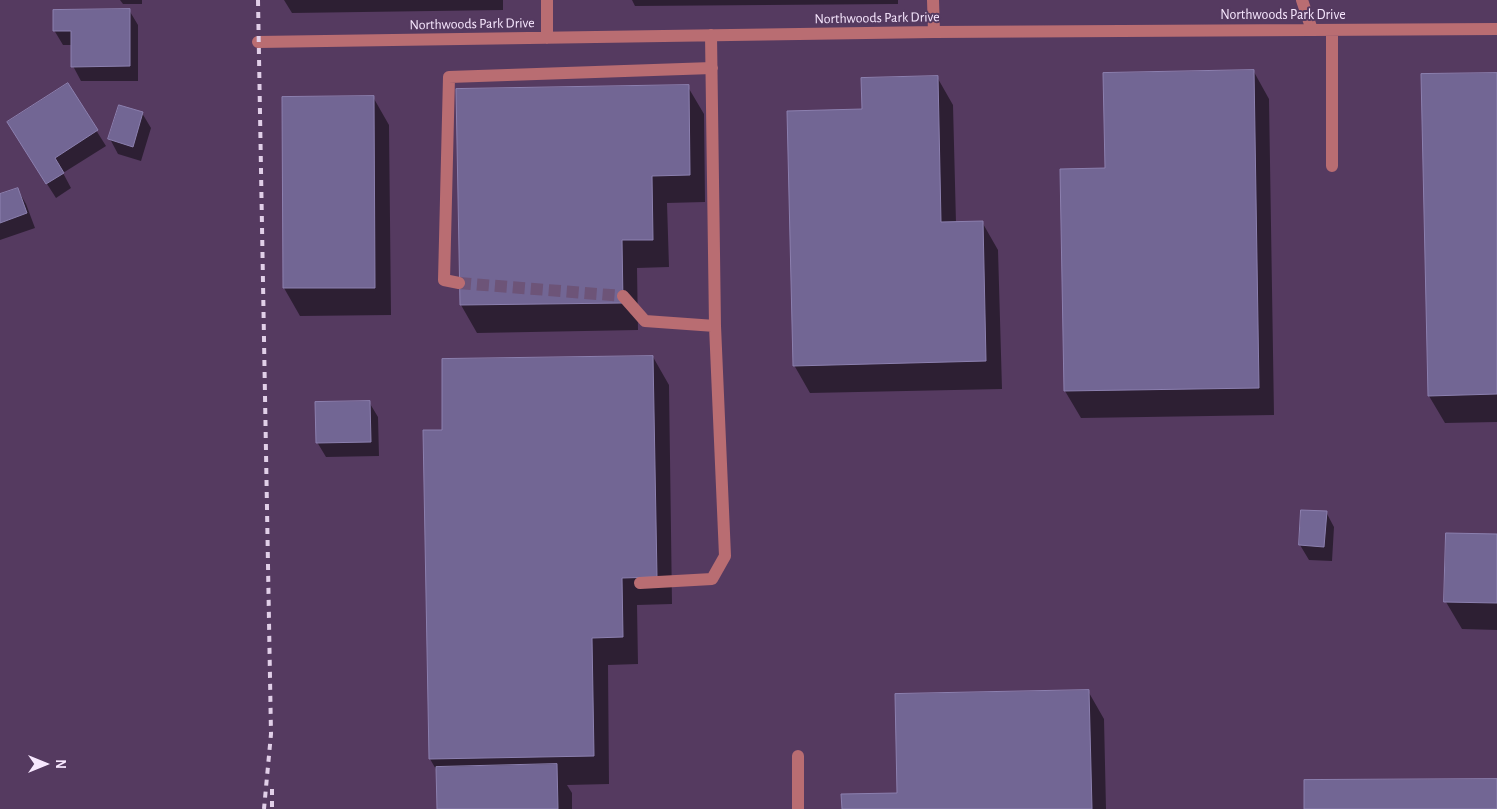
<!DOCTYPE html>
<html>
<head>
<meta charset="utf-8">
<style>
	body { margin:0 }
	#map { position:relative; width:1497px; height:809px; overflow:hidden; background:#553a60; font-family:"Alegreya Sans",sans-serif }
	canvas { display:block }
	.north { position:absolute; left:20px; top:739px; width:50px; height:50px; -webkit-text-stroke:4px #553a60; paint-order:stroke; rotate:90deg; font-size:14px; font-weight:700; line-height:20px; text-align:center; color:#f7e7fe }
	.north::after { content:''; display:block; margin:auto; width:18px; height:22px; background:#f7e7fe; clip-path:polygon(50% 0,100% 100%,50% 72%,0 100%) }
</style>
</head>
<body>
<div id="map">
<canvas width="1497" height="809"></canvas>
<div class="north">N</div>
</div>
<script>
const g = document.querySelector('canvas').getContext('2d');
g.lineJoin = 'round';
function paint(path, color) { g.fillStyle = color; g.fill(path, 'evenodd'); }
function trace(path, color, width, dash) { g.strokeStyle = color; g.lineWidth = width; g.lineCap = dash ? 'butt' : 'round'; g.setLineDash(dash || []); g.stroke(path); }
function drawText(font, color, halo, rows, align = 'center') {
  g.font = font + ' "Alegreya Sans",sans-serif'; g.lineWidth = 4; g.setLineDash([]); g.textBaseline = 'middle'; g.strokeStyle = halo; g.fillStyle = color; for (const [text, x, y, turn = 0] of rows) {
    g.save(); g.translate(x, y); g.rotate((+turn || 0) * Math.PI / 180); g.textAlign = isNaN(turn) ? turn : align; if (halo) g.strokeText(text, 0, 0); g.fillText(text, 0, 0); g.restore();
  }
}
paint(new Path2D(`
	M120,0H142V4H123Z
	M284,0H503V10L292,13Z
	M632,0H898V4L635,6Z
	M129,10L138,25V81H81L73,66V45H63L54,30Z
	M1254,72L1269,99L1274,415L1081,418L1065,391L1106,169Z
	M1497,74V422L1445,423L1429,396Z
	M937,77L953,105L956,223L982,222L998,250L1002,389L810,393L794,365L863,110Z
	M67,84L106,146L63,173L71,188L56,198L17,137Z
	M688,87L704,114L705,202L667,203L669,267L637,268L638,330L477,333L461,305L457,90Z
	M373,97L389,125L391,315L300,316L284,288L283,98Z
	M142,113L151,128L141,161L118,154L110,139Z
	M18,190L26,204L35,228L0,240V196Z
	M653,357L669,385L672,604L637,605L638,664L608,665L609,784L567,785L572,793V809H438L437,771L430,759L444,431Z
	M369,402L378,417L379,456L326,457L317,442Z
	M1326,512L1334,527L1332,561L1309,560L1300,545Z
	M1497,535V630L1462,629L1446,602Z
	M1088,691L1104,719L1106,809H843L898,794Z`), '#0007');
const building = new Path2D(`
	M130,9V66L71,67V31H53V10Z
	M1254,70L1259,388L1064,391L1060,169L1105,168L1103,73Z
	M1497,73V394L1428,396L1421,74Z
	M938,76L941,222L983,221L986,361L793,366L787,111L862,109L861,78Z
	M68,83L98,130L55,158L64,173L46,184L7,122Z
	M689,85L690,175L652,176L653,240H622L623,303L460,305L456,89Z
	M374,96L375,288H283L282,97Z
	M119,105L143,112L133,147L108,139Z
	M18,188L27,213L0,223V194Z
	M653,356L657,577L622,578L623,637L592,638L594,756L429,759L423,430H442V359Z
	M370,401L371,442L316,443L315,402Z
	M1301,510L1327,511L1324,547L1299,545Z
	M1446,533L1497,534V603L1444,602Z
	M1089,690L1092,809H842L841,794L897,793L895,694Z
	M557,764L558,809H437L436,767Z
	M1497,779V809H1304V780Z`);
paint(building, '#726694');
trace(building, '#8c80af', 1);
trace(new Path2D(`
	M459,283L623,296`), '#6d5478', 12, [12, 6]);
trace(new Path2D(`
	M933,0L934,32
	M1302,0L1312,30
	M547,38V0
	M258,42L934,32L1497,29
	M1332,166V30
	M459,283L444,280L449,77L712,68
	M623,296L645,321L715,326
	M640,583L712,579L725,556L715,326L711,35
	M798,756V809`), '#b96d72', 12);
trace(new Path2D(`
	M258,0L271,734L264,809
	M272,789V809`), '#e1cfe8', 4, [6, 6]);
drawText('14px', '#f7e7fe', '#553a60', [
	["Northwoods Park Drive",1283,15],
	["Northwoods Park Drive",877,18,-1],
	["Northwoods Park Drive",472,24,-1]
]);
</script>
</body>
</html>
